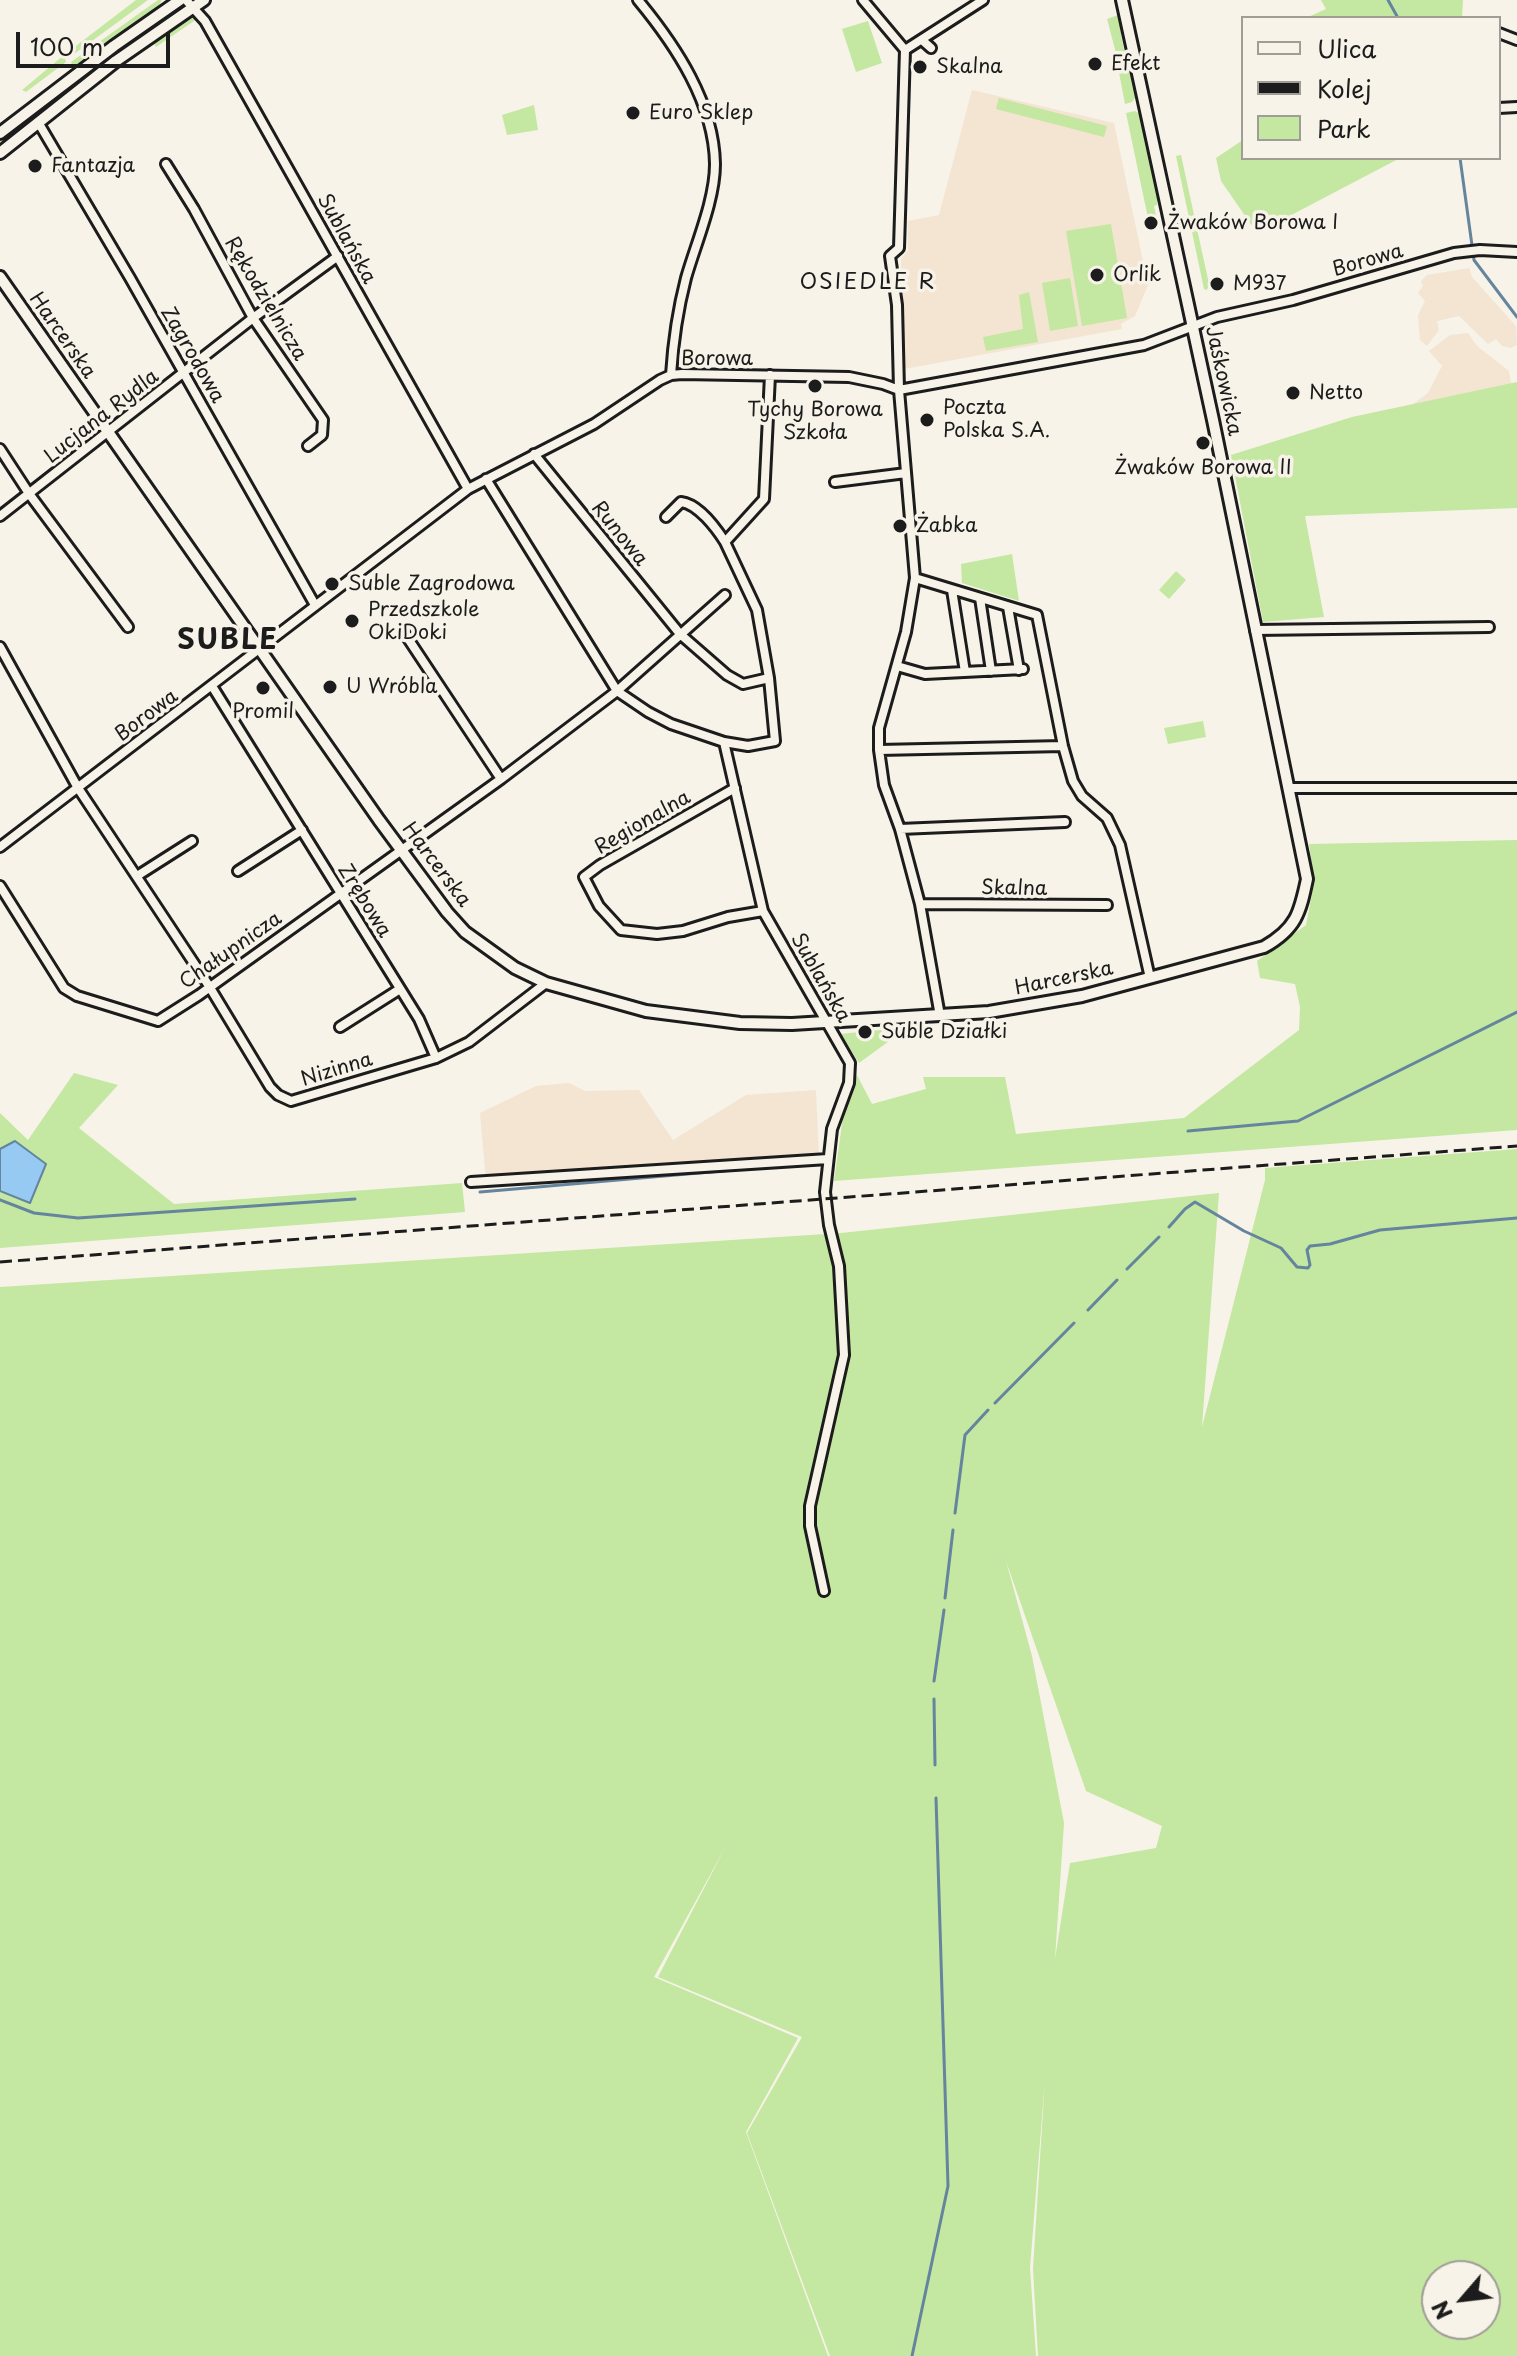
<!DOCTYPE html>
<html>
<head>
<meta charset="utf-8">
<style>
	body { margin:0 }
	#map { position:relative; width:1517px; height:2356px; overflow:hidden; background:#f7f3e8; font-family:"Playpen Sans",sans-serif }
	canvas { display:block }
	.legend { position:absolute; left:1241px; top:16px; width:260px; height:144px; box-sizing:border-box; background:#f7f3e8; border:2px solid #9f9d96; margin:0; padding:10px 14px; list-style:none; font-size:24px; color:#1c1c1c }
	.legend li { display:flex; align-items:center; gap:16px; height:40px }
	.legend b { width:40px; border:2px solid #9f9d96 }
	.north { position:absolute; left:1421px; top:2260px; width:80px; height:80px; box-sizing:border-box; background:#f7f3e8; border:2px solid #9f9d96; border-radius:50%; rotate:242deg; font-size:22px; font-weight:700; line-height:32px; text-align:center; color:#1c1c1c }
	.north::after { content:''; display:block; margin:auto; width:28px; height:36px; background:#1c1c1c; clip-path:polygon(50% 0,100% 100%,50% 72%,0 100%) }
	.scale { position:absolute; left:16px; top:32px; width:154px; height:36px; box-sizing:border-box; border:4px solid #1c1c1c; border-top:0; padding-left:10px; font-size:24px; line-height:28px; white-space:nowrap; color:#1c1c1c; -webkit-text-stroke:6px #f7f3e8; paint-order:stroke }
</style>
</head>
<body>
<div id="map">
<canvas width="1517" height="2356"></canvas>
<ul class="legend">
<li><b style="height:10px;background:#f7f3e8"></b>Ulica</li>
<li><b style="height:10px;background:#1c1c1c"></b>Kolej</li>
<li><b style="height:22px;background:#c4e7a1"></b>Park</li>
</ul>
<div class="north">N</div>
<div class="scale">100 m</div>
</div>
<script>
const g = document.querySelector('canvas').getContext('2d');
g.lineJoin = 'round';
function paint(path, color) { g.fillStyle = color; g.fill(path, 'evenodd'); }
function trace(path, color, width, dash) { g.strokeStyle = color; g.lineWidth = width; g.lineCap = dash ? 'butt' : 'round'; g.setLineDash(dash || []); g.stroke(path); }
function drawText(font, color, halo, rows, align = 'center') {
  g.font = font + ' "Playpen Sans",sans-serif'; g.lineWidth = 7; g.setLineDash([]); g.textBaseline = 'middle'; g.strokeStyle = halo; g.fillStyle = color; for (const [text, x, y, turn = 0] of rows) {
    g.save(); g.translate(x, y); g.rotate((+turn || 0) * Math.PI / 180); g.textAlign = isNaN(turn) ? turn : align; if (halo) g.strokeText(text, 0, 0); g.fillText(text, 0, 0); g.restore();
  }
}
paint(new Path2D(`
	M972,90L1114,123L1148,285L1135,316L1121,324L1122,329L904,369L901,259L908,250V221L939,215Z
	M1469,268L1472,277L1516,326L1517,345L1511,348L1502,346L1496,339L1488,344L1459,316L1437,321L1439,330L1427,346L1420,340L1418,315L1425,301L1418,293L1423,286L1421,281L1427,275Z
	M1468,333L1477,346L1509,371L1514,403L1388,423L1428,393L1442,366L1429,351L1450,335Z
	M569,1083L585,1091L639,1090L673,1140L746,1095L816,1090L819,1160L486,1181L480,1113L536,1086Z`), '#f4e4d2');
paint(new Path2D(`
	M136,0H148L70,57L68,52Z
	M158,0H162L158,7L74,68L71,62Z
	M1321,0H1463L1462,18H1306L1326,9Z
	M1118,15L1124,29L1121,35L1125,55L1117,57L1107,19Z
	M191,16L197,19L156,47L153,42Z
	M158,20L160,23L64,94L0,147V141Z
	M868,21L882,63L856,72L842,29Z
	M64,55L66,62L26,92L22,90Z
	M1127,60L1133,88L1138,94L1132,102L1125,104L1117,62Z
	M999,98L1107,126L1104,137L996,109Z
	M534,105L538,130L507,135L502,115Z
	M1135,111L1143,116L1157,181V205L1154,206L1156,216L1148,218L1126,113Z
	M1243,140V158H1400L1257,233L1221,181L1216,158Z
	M1181,155L1209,284L1207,290L1204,289L1176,156Z
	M1111,224L1127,318L1082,326L1066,231Z
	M1070,278L1078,326L1050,331L1042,283Z
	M1029,292L1038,342L986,351L983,337L1023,329L1019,295Z
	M1517,382V508L1305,516L1324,617L1263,622L1231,455L1352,417Z
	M1012,554L1019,601L962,583L961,564Z
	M1176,571L1186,580L1169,599L1159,590Z
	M1203,721L1206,737L1168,744L1164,728Z
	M314,734L389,842L390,849L311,737Z
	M1517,840V1130L834,1181L844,1110L857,1075L872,1104L926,1089L923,1077H1005L1016,1134L1184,1118L1299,1030L1300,1007L1295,984L1260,978L1257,961L1306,925L1314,884L1309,844Z
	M907,1028L859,1063L841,1034L859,1032V1036H869V1031Z
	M74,1073L118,1085L79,1128L174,1204L462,1183L465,1212L0,1248V1113L28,1140Z
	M1517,1149V2356H1038L1033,2269L1045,2079L1030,2268L1036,2356H830L747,2133L802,2037L658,1977L726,1846L654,1977L798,2038L746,2132L828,2356H0V1287L841,1233L1219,1193L1202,1427L1265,1180V1168ZM1006,1561L1086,1791L1162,1826L1156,1848L1070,1863L1055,1959L1064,1823L1032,1656ZM1437,2276H1485V2324H1437Z`), '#c4e7a1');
const water = new Path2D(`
	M15,1141L46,1164L30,1203L0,1191V1149Z`);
paint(water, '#96caf3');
trace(water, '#65849d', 2);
trace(new Path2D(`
	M1388,0L1398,18
	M1460,158L1474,260L1517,317
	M1188,1131L1298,1121L1517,1012
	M480,1192L768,1167
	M0,1200L34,1213L78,1218L355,1199
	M1169,1227L1185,1209L1195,1202L1244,1231L1281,1248L1297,1267L1308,1268L1310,1265L1307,1250L1310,1246L1330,1244L1380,1230L1517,1218
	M1127,1269L1159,1237
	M1088,1310L1117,1280
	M995,1403L1074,1323
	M955,1513L965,1435L988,1410
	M945,1598L953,1530
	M934,1681L944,1610
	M934,1699L935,1765
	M912,2356L948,2186L936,1798`), '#65849d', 3);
const minor = new Path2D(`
	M186,0L205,21L232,69L468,489
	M638,0C676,46 714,103 715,164C715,200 696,243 686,278C678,309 673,343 671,375
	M863,0L905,50L899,248L890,256L897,305L899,390L915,578L906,632L879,728V750L884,785L900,829L920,904L940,1016
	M1499,33L1517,40
	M922,40L931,48
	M905,50L983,0
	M1499,108L1517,107
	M38,122L130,278L315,605
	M166,164L194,209L253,318L323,420L322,435L308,446
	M0,449L30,495L128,627
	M534,454L680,634L727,675L743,684L769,678
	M486,479L617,691L648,712L671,724L724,742L763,911L850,1063L849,1083L832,1129L825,1192L829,1225L839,1266L844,1355L810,1506V1526L824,1591
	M835,482L906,473
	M0,516L253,318L338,256
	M666,517L681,502C698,504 716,528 725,542
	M915,578L1037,615L1063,746L1073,781L1082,796L1107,818L1120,845L1150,978
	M952,590L965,672
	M980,598L991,671
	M1008,607L1019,670
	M1255,630L1489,627
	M403,631L501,779
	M0,647L78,788L209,986L270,1087L278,1095L291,1101L436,1058L469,1042L546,983
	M897,666L925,674L1023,669
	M212,686L419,1019L436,1058
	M724,742L748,746L775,741L769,678L757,610L725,542L764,499L770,375
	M879,750L1063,746
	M735,788L600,865L584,877L599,906L621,930L657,934L683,931L728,917L763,911
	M1290,788H1517
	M900,829L1065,822
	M0,847L468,489L594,424L660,380L671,375L682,374L849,377L883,384L899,390L1144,345L1217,317L1293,300L1454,253L1480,250L1517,252
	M238,871L302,830
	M137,876L192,841
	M0,886L64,988L77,996L158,1021L199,995L501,779L617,691L725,595
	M920,904L1107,905
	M340,1027L400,989
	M471,1182L828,1159`);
const tertiary = new Path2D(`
	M0,133L114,46L180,0
	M0,153L116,61L204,0
	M0,277L379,820L447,912L465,932L515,968L546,983L646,1011L740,1023L792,1024L989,1012L1082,996L1264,947C1296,929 1300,913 1307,879L1213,420L1122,0`);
trace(minor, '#1c1c1c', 14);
trace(tertiary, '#1c1c1c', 16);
trace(minor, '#f7f3e8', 8);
trace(tertiary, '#f7f3e8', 10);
trace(new Path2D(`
	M0,1262L1517,1146`), '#1c1c1c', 3, [12, 6]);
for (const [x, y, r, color] of [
	[1095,64,8,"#1c1c1c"],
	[920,67,8,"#1c1c1c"],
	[633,113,8,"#1c1c1c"],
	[35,166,8,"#1c1c1c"],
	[1151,223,8,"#1c1c1c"],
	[1097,275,8,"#1c1c1c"],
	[1217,284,8,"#1c1c1c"],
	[815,386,8,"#1c1c1c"],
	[1293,393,8,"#1c1c1c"],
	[927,420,8,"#1c1c1c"],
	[1203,443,8,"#1c1c1c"],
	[900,526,8,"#1c1c1c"],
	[332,584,8,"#1c1c1c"],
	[352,621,8,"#1c1c1c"],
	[330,687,8,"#1c1c1c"],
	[263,688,8,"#1c1c1c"],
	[865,1032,8,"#1c1c1c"]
]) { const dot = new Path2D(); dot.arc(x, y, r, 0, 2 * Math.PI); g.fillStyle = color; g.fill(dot); trace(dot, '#f7f3e8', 3); }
drawText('20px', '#1c1c1c', '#f7f3e8', [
	["Efekt",1111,64],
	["Skalna",936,67],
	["Euro Sklep",649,113],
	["Fantazja",51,166],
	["Żwaków Borowa I",1167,223],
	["Orlik",1113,275],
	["M937",1233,284],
	["Netto",1309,393],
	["Poczta",943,408],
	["Polska S.A.",943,431],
	["Tychy Borowa",815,410,"center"],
	["Szkoła",815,433,"center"],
	["Żwaków Borowa II",1203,468,"center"],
	["Żabka",916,526],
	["Suble Zagrodowa",348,584],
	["Przedszkole",368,610],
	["OkiDoki",368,633],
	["U Wróbla",346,687],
	["Promil",263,712,"center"],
	["Suble Działki",881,1032]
], 'left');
drawText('20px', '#1c1c1c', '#f7f3e8', [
	["Sublańska",346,239,61],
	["Borowa",1368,261,-16],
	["Rękodzielnicza",265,299,59],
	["Harcerska",62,336,55],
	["Zagrodowa",192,355,60],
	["Borowa",717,359],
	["Jaśkowicka",1223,381,78],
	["Lucjana Rydla",102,417,-38],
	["Runowa",619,534,51],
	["Borowa",147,716,-37],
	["Regionalna",643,823,-30],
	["Harcerska",436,865,53],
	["Skalna",1014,889,1],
	["Zrębowa",364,901,58],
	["Chałupnicza",231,951,-35],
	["Sublańska",820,978,60],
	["Harcerska",1064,979,-12],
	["Nizinna",337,1070,-17]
]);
g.letterSpacing = '2px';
drawText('22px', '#1c1c1c', '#f7f3e8', [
	["OSIEDLE R",868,283]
]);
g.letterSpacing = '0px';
g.letterSpacing = '2px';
drawText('bold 28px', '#1c1c1c', '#f7f3e8', [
	["SUBLE",228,641]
]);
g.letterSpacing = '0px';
</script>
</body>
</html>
